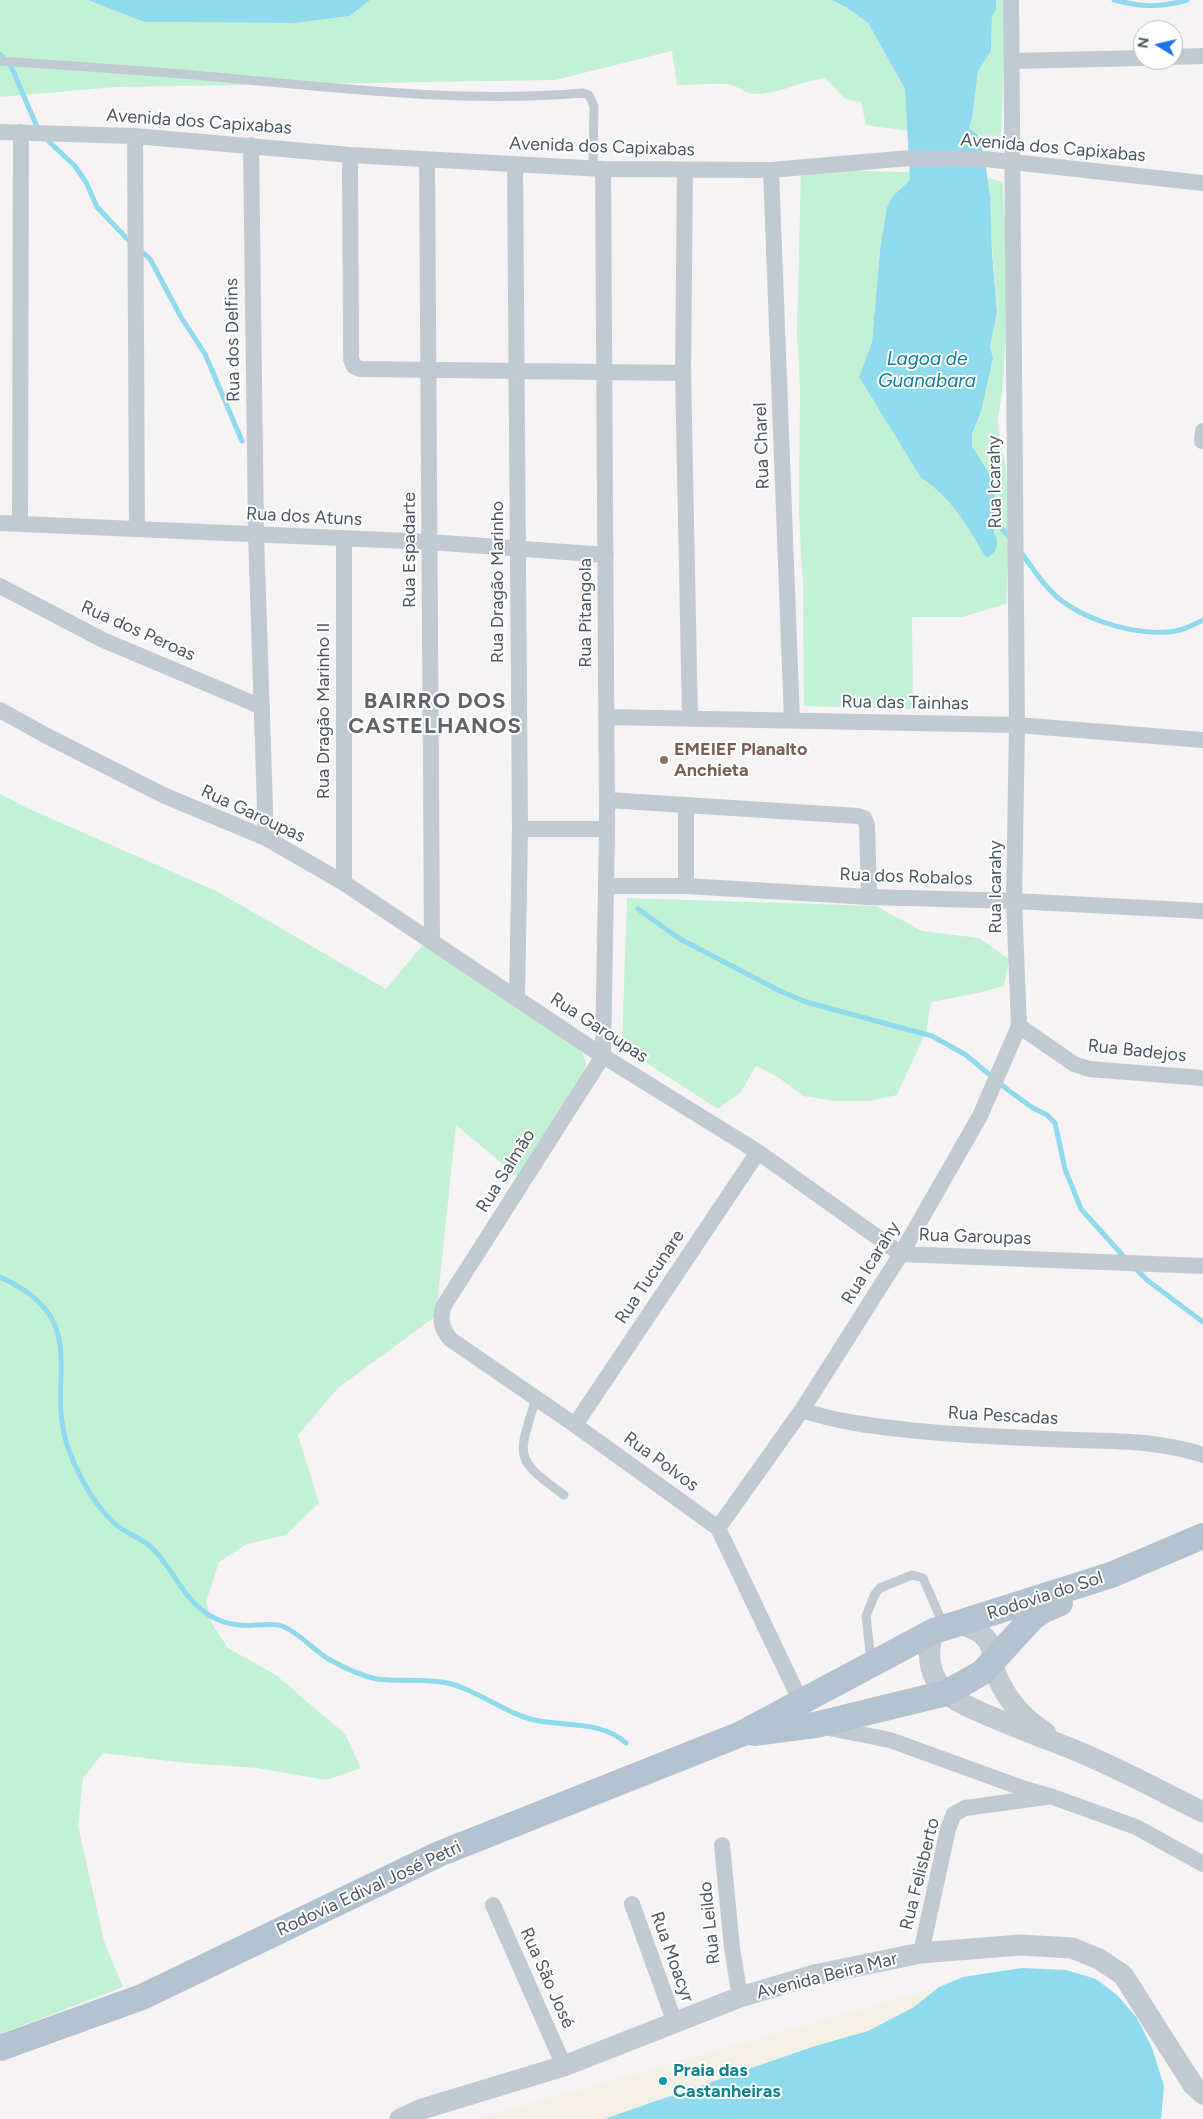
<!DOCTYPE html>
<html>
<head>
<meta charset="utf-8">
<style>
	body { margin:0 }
	#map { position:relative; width:1203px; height:2119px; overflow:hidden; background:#f5f3f3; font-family:Figtree,sans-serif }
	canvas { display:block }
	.north { position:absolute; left:1133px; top:20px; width:50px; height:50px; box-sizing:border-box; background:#fff; border:1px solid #b7bbc0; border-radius:50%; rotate:279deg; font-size:14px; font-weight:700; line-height:20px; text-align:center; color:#4a5661 }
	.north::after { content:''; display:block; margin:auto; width:18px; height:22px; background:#1a73e8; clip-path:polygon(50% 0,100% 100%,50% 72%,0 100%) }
</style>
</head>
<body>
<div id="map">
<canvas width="1203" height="2119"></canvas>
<div class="north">N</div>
</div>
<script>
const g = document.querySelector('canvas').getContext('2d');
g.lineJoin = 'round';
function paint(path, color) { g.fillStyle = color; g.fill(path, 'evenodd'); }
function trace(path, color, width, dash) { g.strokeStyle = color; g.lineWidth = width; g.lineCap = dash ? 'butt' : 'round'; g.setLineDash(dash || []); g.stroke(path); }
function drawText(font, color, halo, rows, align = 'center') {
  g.font = font + ' Figtree,sans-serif'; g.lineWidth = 4; g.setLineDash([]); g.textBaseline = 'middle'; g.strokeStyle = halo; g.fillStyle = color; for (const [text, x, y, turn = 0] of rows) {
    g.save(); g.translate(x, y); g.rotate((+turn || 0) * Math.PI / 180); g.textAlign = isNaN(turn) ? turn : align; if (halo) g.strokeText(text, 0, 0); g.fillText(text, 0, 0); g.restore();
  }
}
paint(new Path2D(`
	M0,0H88L144,22L295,23L350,16L370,0H832L847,8L868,23L905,89L908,131L866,125L861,102L845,99L825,78C803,81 783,92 761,94C744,95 744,89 732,85C723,82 688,85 677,85L672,51L555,80L115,87L0,97Z
	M996,0H1006L1001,136C990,135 972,139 969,126L972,119L978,71L991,51L992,16L996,10Z
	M801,170L910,172V180L893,196L887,207L880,250L872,342L859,377L921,478C952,498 968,527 986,558L994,533L995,483L972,446V434L981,412L993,358L990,347L997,312L987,178L1003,182L1004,217L1007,218V323L1002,394L998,417L999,439L1005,461L1010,526L1006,604L962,617H912L913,709L804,706L803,587L799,514L800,388L797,332Z
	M0,794L25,807L218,892L386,989L426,941L580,1047L586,1064L583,1079L518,1177L456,1125L436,1316L338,1388L298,1435L319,1503L286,1535L247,1544L219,1562L206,1602L212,1624L228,1648L276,1675L345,1734L361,1768L326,1780L257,1768L186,1763L103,1753L83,1778L78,1826L104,1941L123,1987L0,2034Z
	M627,898L876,906L922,931L979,938L1009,959L1004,986L978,993L931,1002L926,1032L897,1095L869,1101H835L803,1096L778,1077L756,1066L741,1092L718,1109L622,1047Z`), '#c3f1d5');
paint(new Path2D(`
	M939,1987L914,2007L868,2031L815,2046L604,2119H476Z`), '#f5f0e5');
paint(new Path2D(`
	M88,0H370L350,16L295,23L144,22Z
	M832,0H996V10L992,16L991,51L978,71L972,119L969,128L978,135L985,159L990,198L992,253L997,312L990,347L993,358L981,412L972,434V446L995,483L994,533C1000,544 997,553 986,558C968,527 952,498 921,478L859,377L872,342L880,250L887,207L893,196L910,180L905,89L868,23L847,8Z
	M1022,1968L1066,1970L1096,1979L1117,1995L1137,2018L1152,2048L1164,2086L1161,2119H604L815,2046L868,2031L914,2007L939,1987L963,1977Z`), '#90daee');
trace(new Path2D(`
	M1114,0C1142,7 1159,8 1187,0
	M0,54L11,66L38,129
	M45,138L74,165L86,182L97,207L132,244
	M139,249L150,259L181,317L205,354L242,441
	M990,515L1011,539
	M1020,551C1029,563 1038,577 1048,588C1073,617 1130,635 1167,632C1180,632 1191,626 1203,620
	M638,909L680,939L780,991L806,1002L932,1036L966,1055L1008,1090L1033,1108L1047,1115L1055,1123L1065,1169L1081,1209L1126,1259
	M1135,1268L1147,1280L1203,1322
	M0,1277C98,1321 41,1380 70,1453C80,1479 94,1504 114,1523C126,1534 143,1538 154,1550C172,1568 182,1595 203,1611C219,1623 236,1627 256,1625C265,1625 274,1623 282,1626C301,1633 314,1652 332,1661C345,1668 362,1676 377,1679C400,1682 424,1678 447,1683C479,1690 506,1715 539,1721C568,1726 604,1722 626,1743`), '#90daee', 5);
trace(new Path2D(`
	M0,61C76,66 152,71 227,78C345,89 465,103 583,93L589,95L594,106L593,169
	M536,1398C519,1456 511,1457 564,1495
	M871,1660L866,1616L875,1594L880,1588L912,1575L923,1578L944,1626`), '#c1cad2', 9);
trace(new Path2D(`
	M1173,57L1203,56
	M1012,61L1143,58
	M0,132L135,136L350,155L603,169L771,170L910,158L985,159L1203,183
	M135,136L137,529
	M251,145L256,534L266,838
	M350,155L351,359L354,366L360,369L683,373
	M427,160L432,940
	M515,164L520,829L517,999
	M603,169L607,829L603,1056L443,1307C440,1321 441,1327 450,1339L575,1425L718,1528L801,1702
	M685,170L683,373L690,718
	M771,170L792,721
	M1202,441L1203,431
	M0,523L430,542L606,555
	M20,523L21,132
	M0,586L103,640L262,707
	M0,710L45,735L163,795L266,838L344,883L603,1056L758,1152L901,1254L1203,1266
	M606,717L1017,725L1203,740
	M607,800L858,816L864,818L867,825L869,897
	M520,829H607
	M344,883V540
	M607,886H686L869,897L1014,901L1203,911
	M686,886V805
	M1019,1026L1074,1064L1089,1069L1203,1078
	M802,1410C837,1422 872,1426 909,1430C965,1436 1020,1438 1076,1440C1118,1441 1162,1441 1203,1455
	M575,1425L758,1152
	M718,1528L802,1410L901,1254L980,1116L1019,1026L1014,901L1017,725L1011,0
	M824,1727L890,1740L1025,1789L1053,1797L1136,1827L1203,1864
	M722,1845L732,1948L740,1997
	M632,1904L675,2023
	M493,1905L564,2066
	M921,1953L948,1829L954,1814L965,1808L1046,1797`), '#c1cad2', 16);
trace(new Path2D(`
	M957,1624C971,1627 985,1632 991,1647C994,1656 992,1666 996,1674C1006,1699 1024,1719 1046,1733
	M934,1631C926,1653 928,1673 944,1691C955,1702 973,1709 987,1715C1015,1727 1044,1738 1072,1749C1117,1767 1160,1791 1203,1812
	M400,2119L422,2109L564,2066L740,1997L814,1975L921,1953L1020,1945L1072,1948L1099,1959L1123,1975L1193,2085L1203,2094`), '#c1cad2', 21);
trace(new Path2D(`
	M754,1733L815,1725L946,1693L983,1672L1032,1618L1044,1610L1060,1603
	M0,2048L142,1997L439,1854L741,1734L934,1631L1111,1575L1203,1536`), '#b3c2d1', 26);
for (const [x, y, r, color] of [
	[664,760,5,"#8d6e63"],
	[663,2081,5,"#0f9aa8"]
]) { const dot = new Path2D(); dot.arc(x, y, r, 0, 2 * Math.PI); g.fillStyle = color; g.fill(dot); trace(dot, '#fff', 2); }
drawText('18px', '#4a5661', '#fff', [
	["Avenida dos Capixabas",199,122,4],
	["Avenida dos Capixabas",602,147,2],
	["Avenida dos Capixabas",1053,148,5],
	["Rua dos Delfins",233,340,-91],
	["Rua Charel",762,446,-92],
	["Rua Icarahy",995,482,-91],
	["Rua dos Atuns",304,517,3],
	["Rua Espadarte",410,550,-90],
	["Rua Dragão Marinho",498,582,-90],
	["Rua Pitangola",586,613,-90],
	["Rua dos Peroas",138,631,24],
	["Rua das Tainhas",905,703,1],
	["Rua Dragão Marinho II",324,711,-90],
	["Rua Garoupas",253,814,25],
	["Rua dos Robalos",906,877,2],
	["Rua Icarahy",996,887,-90],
	["Rua Garoupas",599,1028,33],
	["Rua Badejos",1137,1051,6],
	["Rua Salmão",506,1171,-58],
	["Rua Garoupas",975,1237,2],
	["Rua Icarahy",871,1263,-58],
	["Rua Tucunare",650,1277,-56],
	["Rua Pescadas",1003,1416,3],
	["Rua Polvos",661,1462,36],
	["Rodovia do Sol",1045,1596,-18],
	["Rua Felisberto",920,1874,-76],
	["Rodovia Edival José Petri",369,1889,-25],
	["Rua Leildo",710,1923,-96],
	["Rua Moacyr",672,1957,70],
	["Avenida Beira Mar",827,1976,-14],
	["Rua São José",547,1978,66]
]);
drawText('bold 18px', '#785e54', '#fff', [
	["EMEIEF Planalto",674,750],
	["Anchieta",674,771]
], 'left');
drawText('bold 18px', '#0d838f', '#fff', [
	["Praia das",673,2071],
	["Castanheiras",673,2092]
], 'left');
drawText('italic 19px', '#0c7c9b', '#fff', [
	["Lagoa de",927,359],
	["Guanabara",927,381]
]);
g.letterSpacing = '1px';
drawText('bold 22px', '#5f6368', '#fff', [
	["BAIRRO DOS",435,702],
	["CASTELHANOS",435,727]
]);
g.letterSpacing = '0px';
</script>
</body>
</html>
